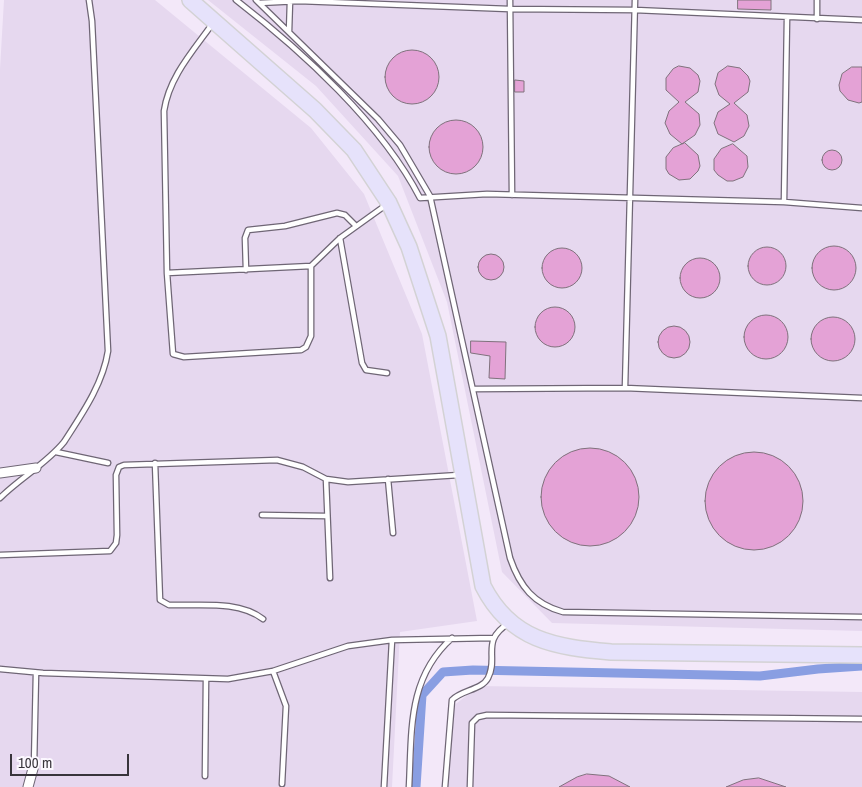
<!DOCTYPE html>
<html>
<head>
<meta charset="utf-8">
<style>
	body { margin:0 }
	#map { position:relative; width:862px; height:787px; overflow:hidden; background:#f3e8f9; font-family:"Archivo Narrow",sans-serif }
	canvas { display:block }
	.scale { position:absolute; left:10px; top:754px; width:119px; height:22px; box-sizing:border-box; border:2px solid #38343b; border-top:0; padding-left:6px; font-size:15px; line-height:18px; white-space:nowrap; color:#38343b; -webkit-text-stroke:4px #fcf8ff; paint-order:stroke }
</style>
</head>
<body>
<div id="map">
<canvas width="862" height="787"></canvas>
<div class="scale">100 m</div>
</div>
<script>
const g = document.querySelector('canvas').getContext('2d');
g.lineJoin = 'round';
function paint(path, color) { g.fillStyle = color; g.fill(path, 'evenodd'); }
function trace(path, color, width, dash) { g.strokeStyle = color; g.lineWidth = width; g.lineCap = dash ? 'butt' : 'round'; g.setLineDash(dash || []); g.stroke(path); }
paint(new Path2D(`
	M4,0H155L311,128L364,194L422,334L477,621L400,632L392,787H0V69Z
	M208,0H862V631L552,623L502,572L447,302L398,176L316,86Z
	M479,686L862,692V787H443L448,710Z`), '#e6d8ef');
trace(new Path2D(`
	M416,787L422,695L443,672L473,670L760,676L818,669L862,666`), '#899ee2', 9);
const building = new Path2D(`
	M738,0H771V10L738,9Z
	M385 77a27 27 0 1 1 54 0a27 27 0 1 1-54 0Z
	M679,66L690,68L698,75L700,81L698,92L685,102L699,114L700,125L695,135L682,144L670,134L665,123L669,111L679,102L666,90V78L673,69Z
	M728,66L740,68L748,76L750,81L748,92L734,103L747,115L749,126L744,136L734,142L718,134L714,123L718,112L730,104L719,95L715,84L718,73Z
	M852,67H862V102L859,103L848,100L840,91L839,85L842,74Z
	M515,80L524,81V92H515Z
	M429 147a27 27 0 1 1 54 0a27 27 0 1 1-54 0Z
	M685,143L698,155L700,166L698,171L690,179L679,180L669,174L666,169V157L673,148Z
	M733,144L747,156L748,167L743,177L733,181H727L718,175L714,170V159L721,149Z
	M822 160a10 10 0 1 1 20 0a10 10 0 1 1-20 0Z
	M812 268a22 22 0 1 1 44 0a22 22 0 1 1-44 0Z
	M748 266a19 19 0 1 1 38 0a19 19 0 1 1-38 0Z
	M542 268a20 20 0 1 1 40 0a20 20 0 1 1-40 0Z
	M478 267a13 13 0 1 1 26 0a13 13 0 1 1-26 0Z
	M680 278a20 20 0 1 1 40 0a20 20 0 1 1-40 0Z
	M535 327a20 20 0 1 1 40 0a20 20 0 1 1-40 0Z
	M744 337a22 22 0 1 1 44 0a22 22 0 1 1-44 0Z
	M811 339a22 22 0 1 1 44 0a22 22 0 1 1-44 0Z
	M658 342a16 16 0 1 1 32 0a16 16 0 1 1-32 0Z
	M471,341L506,342L505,379L489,378L490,356L471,353Z
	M541 497a49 49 0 1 1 98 0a49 49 0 1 1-98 0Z
	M705 501a49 49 0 1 1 98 0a49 49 0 1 1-98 0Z
	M587,774L609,776L630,787H559L577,777Z
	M759,778L786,787H726L743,780Z`);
paint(building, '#e4a2d6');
trace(building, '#80727d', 1);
const lane = new Path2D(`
	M236,0C302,51 382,124 420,198L487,194L784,202L862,208
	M256,0L259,3L299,1L509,9L635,10L862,20
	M510,0L512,195
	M635,0L625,388L862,398
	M259,3L378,119L400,145L430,196L510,558C520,587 534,604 563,612L862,617
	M817,19V0
	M213,23C193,51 169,77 164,111L167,273L173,354L184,357L301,350L306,347L311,336V266
	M289,32L290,1
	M784,202L787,18
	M340,238L362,363L366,370L387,373
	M246,270L245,238L248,230L285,226L337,213L345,215L356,226
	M167,273L311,266L340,238L386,205
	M474,389L625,388
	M56,452L108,463
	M155,463L160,600L169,605C200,606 238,600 263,619
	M326,479L330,578
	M388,479L393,533
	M0,498C20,478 46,464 64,442C82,414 103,384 108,351L92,21L89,0
	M262,515L326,516
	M0,555L110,551L116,543L117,535L116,475L119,467L124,465L277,460L303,467L326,479L348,482L459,475
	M0,669L43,673L228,679L273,671L348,646L392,640
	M273,671L286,706L282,784
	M34,765L36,673
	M205,776L206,679
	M384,787L392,640L493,638
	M409,787C412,731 407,678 452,638
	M445,787L452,700C461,690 482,690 488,678C499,657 480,641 509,623
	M470,787L472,723L478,717L487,715L862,719`);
const street = new Path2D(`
	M0,473L36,468
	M28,787L34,765`);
const primary = new Path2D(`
	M190,0L315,110L354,150L389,203L409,247L438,336L483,586C511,641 555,647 611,652L862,655`);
trace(lane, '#6f6675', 7);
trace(street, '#6f6675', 11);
trace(primary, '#d3d2d4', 18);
trace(lane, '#fff', 4.5);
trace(street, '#fff', 9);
trace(primary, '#e6e2fb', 15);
</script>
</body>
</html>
